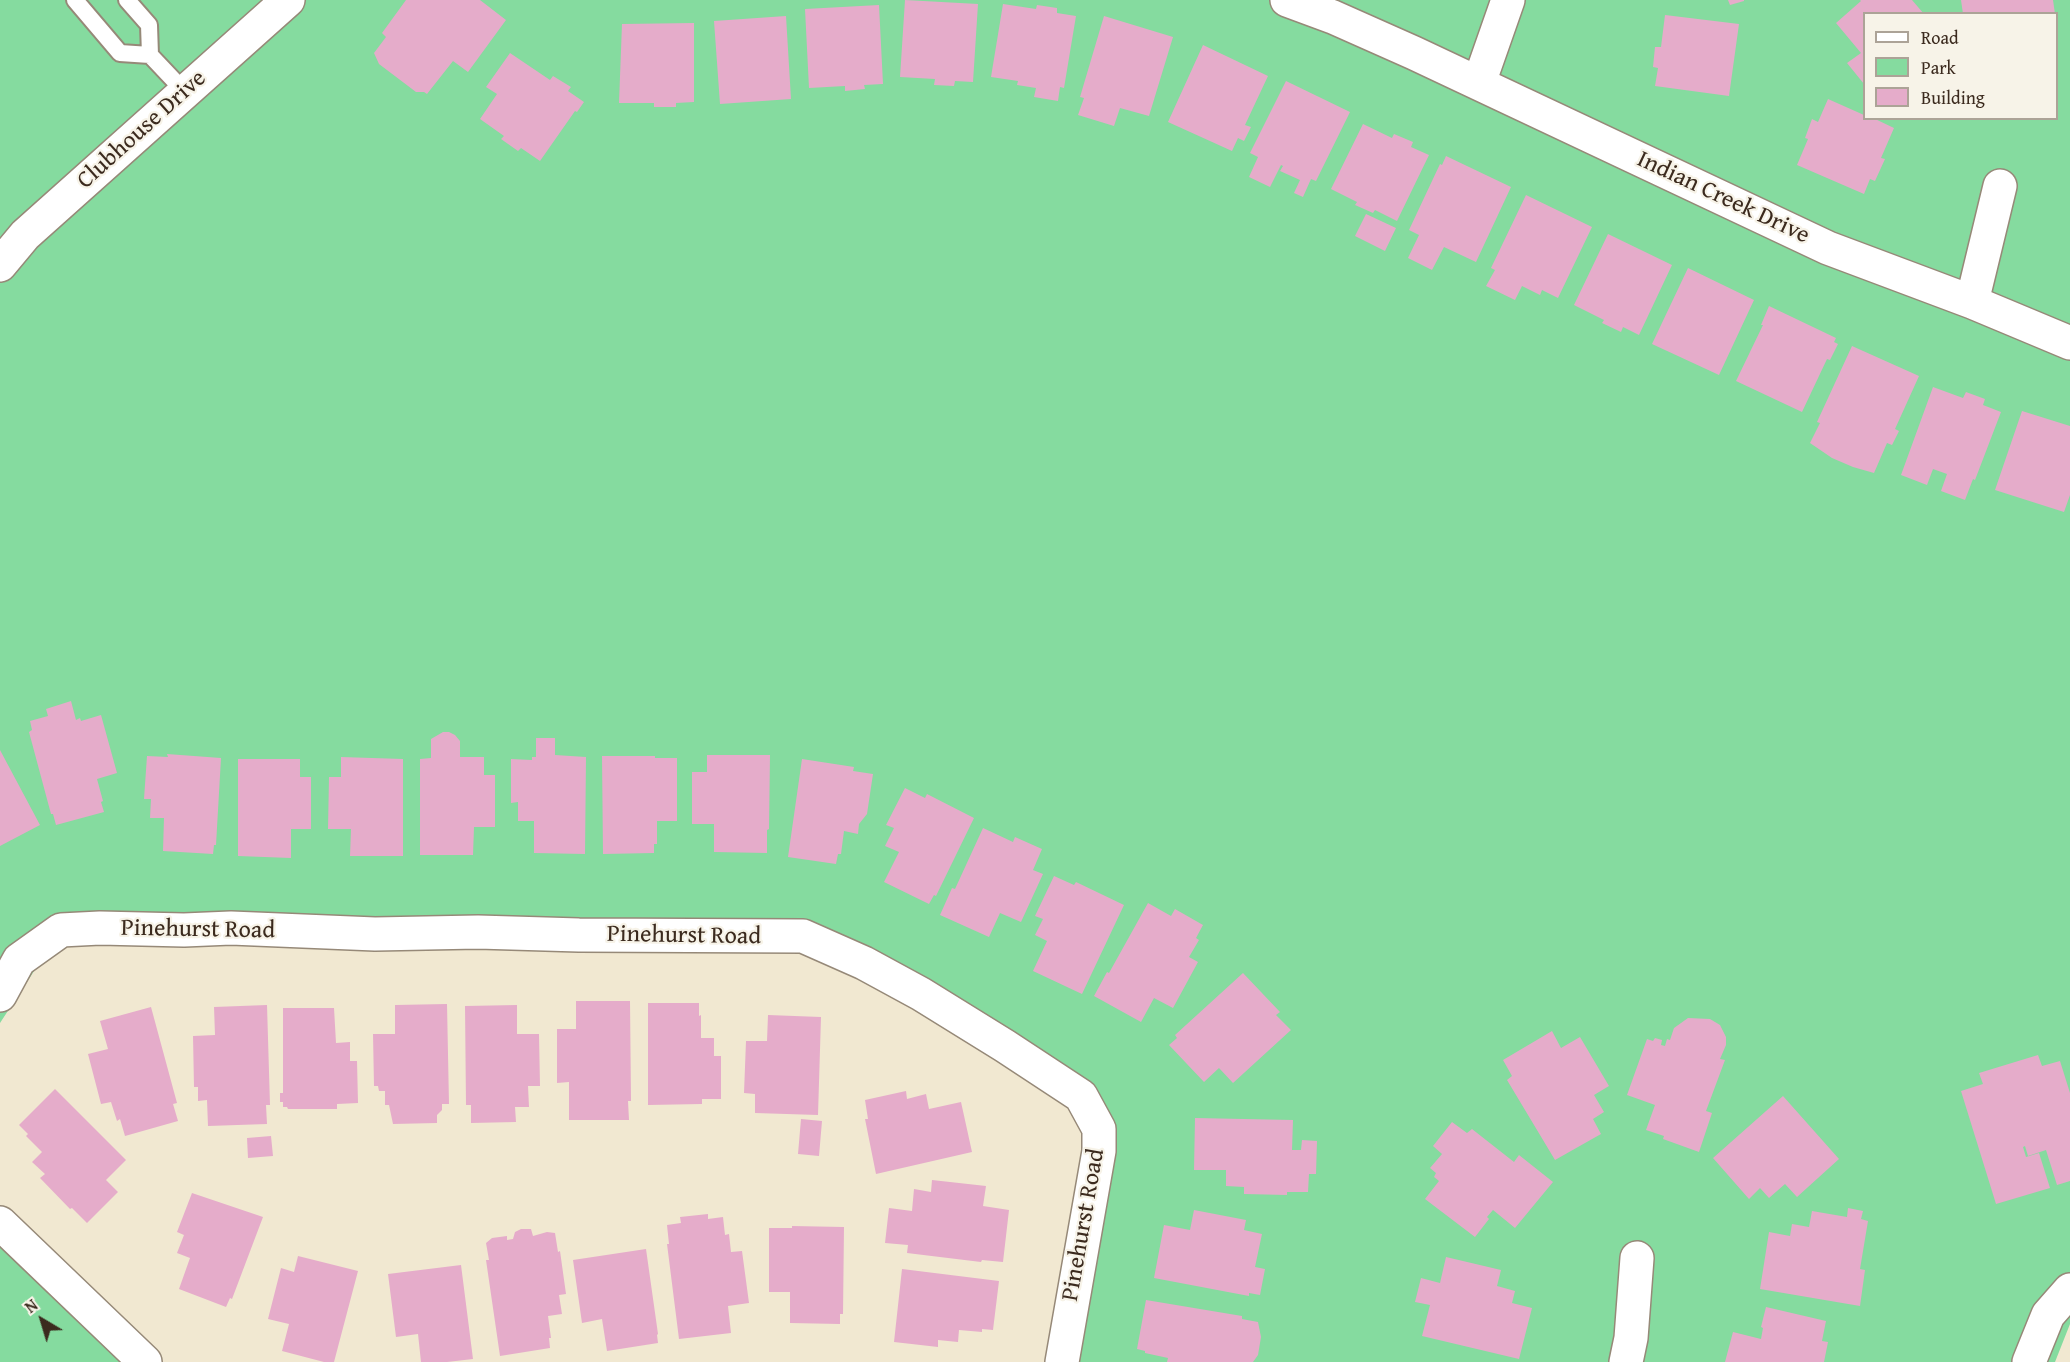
<!DOCTYPE html>
<html>
<head>
<meta charset="utf-8">
<style>
	body { margin:0 }
	#map { position:relative; width:2070px; height:1362px; overflow:hidden; background:#f1e8d1; font-family:"Gentium Book Plus",serif }
	canvas { display:block }
	.legend { position:absolute; left:1863px; top:12px; width:195px; height:108px; box-sizing:border-box; background:#f7f3e8; border:2px solid #aca397; margin:0; padding:8px 10px; list-style:none; font-size:18px; color:#3b2a1e }
	.legend li { display:flex; align-items:center; gap:12px; height:30px }
	.legend b { width:30px; border:2px solid #aca397 }
	.north { position:absolute; left:12px; top:1290px; width:60px; height:60px; -webkit-text-stroke:4px #f7f3e8; paint-order:stroke; rotate:322deg; font-size:16px; font-weight:700; line-height:24px; text-align:center; color:#3b2a1e }
	.north::after { content:''; display:block; margin:auto; width:21px; height:27px; background:#3b2a1e; clip-path:polygon(50% 0,100% 100%,50% 72%,0 100%) }
</style>
</head>
<body>
<div id="map">
<canvas width="2070" height="1362"></canvas>
<ul class="legend">
<li><b style="height:8px;background:#fff"></b>Road</li>
<li><b style="height:16px;background:#85db9f"></b>Park</li>
<li><b style="height:16px;background:#e5acca"></b>Building</li>
</ul>
<div class="north">N</div>
</div>
<script>
const g = document.querySelector('canvas').getContext('2d');
g.lineJoin = 'round';
function paint(path, color) { g.fillStyle = color; g.fill(path, 'evenodd'); }
function trace(path, color, width, dash) { g.strokeStyle = color; g.lineWidth = width; g.lineCap = dash ? 'butt' : 'round'; g.setLineDash(dash || []); g.stroke(path); }
function drawText(font, color, halo, rows, align = 'center') {
  g.font = font + ' "Gentium Book Plus",serif'; g.lineWidth = 4.5; g.setLineDash([]); g.textBaseline = 'middle'; g.strokeStyle = halo; g.fillStyle = color; for (const [text, x, y, turn = 0] of rows) {
    g.save(); g.translate(x, y); g.rotate((+turn || 0) * Math.PI / 180); g.textAlign = isNaN(turn) ? turn : align; if (halo) g.strokeText(text, 0, 0); g.fillText(text, 0, 0); g.restore();
  }
}
paint(new Path2D(`
	M0,0H2070V1324L2055,1362H1065L1093,1115L814,937L63,944L40,962L0,1023ZM1864,14H2056V118H1864Z
	M0,1218L144,1362H0Z`), '#85db9f');
paint(new Path2D(`
	M406,0H480L506,20L468,72L453,61L427,94L424,92H416L379,64L374,53L386,37L382,33Z
	M905,0L978,4L973,82L955,81L954,86L934,85L935,79L900,77Z
	M1728,0H1744V1L1730,5Z
	M1860,0H1912L1924,14H1864V84L1847,63L1861,53L1836,23L1861,1Z
	M1961,0H2053L2055,14H1963Z
	M1003,4L1036,9L1037,5L1057,8V13L1076,16L1064,88L1060,87L1058,101L1034,97L1036,88L1017,85L1018,81L991,77Z
	M879,5L883,84L864,85L865,89L845,91V86L809,88L805,9Z
	M1665,15L1739,24L1729,96L1655,86L1658,68L1653,67L1655,47H1661Z
	M786,16L791,99L720,104L714,21Z
	M1104,16L1173,37L1149,116L1120,108L1114,126L1078,115L1084,98L1080,97Z
	M694,23V102L676,103V107H654V103H619L622,24Z
	M1203,45L1268,76L1245,125L1251,127L1244,141L1238,138L1232,151L1168,122Z
	M510,53L550,80L553,76L571,87L568,91L584,102L577,112L575,111L540,161L521,148L518,151L501,139L504,136L480,119L497,94L486,87Z
	M1286,81L1350,112L1316,181L1311,179L1303,197L1294,193L1300,180L1280,171L1283,166L1281,165L1270,187L1249,177L1258,157L1250,153Z
	M1828,99L1864,115V118H1873L1894,128L1881,158L1885,159L1875,181L1870,179L1864,194L1797,165L1808,139L1805,138L1812,119L1818,122Z
	M1363,124L1392,138L1394,134L1413,142L1411,147L1429,155L1397,221L1375,210L1373,213L1355,205L1357,202L1331,189Z
	M1446,156L1511,187L1476,262L1444,247L1432,270L1408,258L1419,235L1409,230L1440,164L1442,165Z
	M1526,195L1592,227L1558,298L1542,290L1540,295L1522,286L1515,300L1486,286L1495,270L1491,268Z
	M1366,214L1396,228L1385,251L1355,236Z
	M1608,234L1672,265L1639,335L1623,327L1621,332L1602,323L1604,320L1574,305Z
	M1688,268L1754,300L1719,375L1652,344Z
	M1769,306L1836,338L1834,342L1838,344L1830,360L1827,359L1802,412L1736,381L1763,325H1761Z
	M1852,346L1919,376L1895,429L1899,431L1892,445L1887,443L1874,473L1853,467L1832,458L1810,443L1820,423L1817,422Z
	M1933,387L1963,398L1966,392L1985,399L1983,405L2001,412L1975,480L1973,479L1965,500L1941,491L1947,474L1933,469L1927,485L1901,475Z
	M2022,411L2070,426V495L2064,512L1995,490Z
	M71,701L76,720L80,718L81,721L101,715L117,773L97,779L103,801L101,802L104,812L56,825L53,814H51L29,732L32,730L30,721L48,716L46,709Z
	M443,732H449L455,735L460,741V757H484V775H495V827H474L473,855H420V759L431,758V739Z
	M536,738H555V755L586,757L585,854L534,853V821H518V802L511,803V759L532,760V757H536Z
	M0,750L40,825L0,846Z
	M167,754L221,758L216,845H214L213,854L163,851L164,818H150L151,799H144L147,756L168,757Z
	M707,755H770L769,829L767,830V853L714,852V824H692V772H707Z
	M602,756H655V758H677V821H657V844H654V853L603,854Z
	M341,757L403,759V856H350L351,829H328L329,777H341Z
	M238,759H300V777H311V829H291V858L238,856Z
	M802,759L854,767L853,771L873,774L867,814L859,824L858,834L844,831L841,854H838L836,864L788,857Z
	M905,788L925,798L927,794L974,818L936,896L934,895L929,904L884,882L899,852L885,846L894,828L886,825Z
	M983,828L1013,842L1015,837L1042,849L1033,870L1043,874L1021,922L1000,913L989,937L940,915L952,888L955,889Z
	M1054,876L1074,885L1076,882L1124,905L1082,994L1033,971L1047,941L1035,935L1043,919L1035,916Z
	M1148,903L1171,916L1175,909L1203,925L1196,938L1199,940L1189,957L1198,962L1173,1008L1154,998L1141,1022L1094,996L1107,972L1109,973Z
	M1243,973L1280,1012L1276,1015L1291,1030L1233,1083L1219,1068L1204,1082L1169,1045L1177,1038L1175,1035Z
	M576,1001H630L631,1101H628L629,1120H569V1082L557,1083V1029H576Z
	M648,1003H699V1016L701,1015V1038H714V1056H721V1099H702V1104L648,1105Z
	M447,1004L449,1104H442V1110L437,1115V1123L393,1124L389,1105H385V1091H379L378,1086H374L373,1034H395V1005Z
	M267,1005L270,1105H266L267,1124L208,1126L207,1100L198,1101V1087H194L193,1036L215,1035L214,1007Z
	M517,1005V1034H539L540,1086H528L529,1107H515L516,1122L471,1123V1105H466L465,1006Z
	M151,1007L177,1103L173,1104L178,1121L125,1136L120,1119L117,1121L111,1102L101,1104L88,1054L108,1049L100,1021Z
	M283,1008H334L336,1043L350,1042V1061H357L358,1103L337,1104V1109H288L287,1107H283V1102H280V1093H283Z
	M768,1015L821,1017L818,1115L755,1113V1094L744,1093L746,1041H767Z
	M1688,1018L1710,1019L1720,1025L1726,1037V1045L1720,1059L1725,1060L1706,1111L1712,1113L1699,1152L1663,1139L1664,1136L1646,1130L1655,1105L1627,1095L1647,1039L1653,1041L1655,1038L1662,1040L1661,1045L1665,1046L1667,1039L1670,1040L1674,1028Z
	M1552,1031L1561,1048L1580,1037L1609,1086L1594,1095L1604,1112L1593,1119L1601,1134L1555,1160L1507,1080L1512,1076L1503,1060Z
	M2038,1055L2042,1066L2060,1061L2070,1093V1181L2057,1185L2046,1150L2028,1156L2025,1146L2023,1147L2026,1157L2039,1153L2050,1188L1996,1204L1961,1091L1983,1084L1979,1073Z
	M55,1089L126,1160L106,1180L118,1192L87,1223L72,1208L70,1209L40,1178L45,1174L32,1162L42,1152L26,1136L28,1134L19,1125Z
	M906,1091L907,1099L926,1094L929,1109L961,1102L972,1152L876,1174L865,1119H868L865,1100Z
	M1783,1096L1839,1159L1797,1197L1785,1184L1769,1198L1760,1188L1749,1199L1713,1158Z
	M1195,1118L1293,1120L1292,1150H1301L1302,1140L1317,1141L1316,1174H1309L1308,1192H1287V1195L1244,1194V1187L1226,1186V1170H1194Z
	M801,1119L822,1121L819,1156L798,1154Z
	M1452,1122L1467,1133L1472,1129L1514,1162L1519,1155L1553,1182L1515,1228L1493,1210L1487,1217L1489,1219L1475,1237L1425,1199L1439,1181L1434,1177L1436,1173L1430,1168L1442,1154L1433,1146Z
	M271,1136L273,1156L248,1158L247,1138Z
	M932,1180L986,1186L983,1206L1009,1210L1003,1262L982,1260L981,1262L907,1253L908,1245L885,1243L889,1208L912,1211L914,1189L931,1192Z
	M192,1193L263,1217L232,1299L230,1298L226,1307L179,1289L190,1258L177,1253L184,1235L177,1232Z
	M1848,1208L1863,1211L1861,1219L1868,1221L1860,1269L1865,1270L1860,1306L1760,1289L1769,1232L1790,1236L1792,1224L1809,1227L1812,1211L1847,1217Z
	M1194,1210L1246,1220L1244,1230L1262,1234L1255,1267L1265,1269L1260,1295L1249,1293V1296L1154,1278L1164,1225L1190,1230Z
	M708,1214V1219L723,1217L725,1235L729,1234L731,1252L742,1251L749,1303L728,1306L731,1333L679,1339L667,1244H669L667,1225L681,1223L680,1217Z
	M792,1226L844,1227L843,1314H840V1324L790,1323V1292H769V1228H792Z
	M521,1229H531L533,1236L547,1232L555,1233L558,1252L560,1251L566,1294L559,1295L562,1314L548,1316L551,1338H549L550,1348L500,1356L486,1260H489L486,1243L492,1238L507,1236V1240L513,1239L515,1232Z
	M646,1249L658,1334L657,1335L658,1343L607,1351L602,1319L582,1323L573,1260Z
	M298,1256L358,1271L334,1362H324L282,1351L289,1324L268,1319L281,1268L294,1272Z
	M1446,1257L1501,1270L1497,1286L1515,1291L1512,1303L1532,1308L1519,1359L1422,1336L1430,1305L1415,1302L1421,1278L1440,1283Z
	M461,1265L473,1359L447,1362H421L418,1334L396,1337L388,1274Z
	M902,1269L999,1281L993,1330L982,1329V1332L959,1330L958,1342L938,1340V1347L894,1342Z
	M1146,1300L1242,1316V1319L1258,1322L1261,1337L1258,1355L1253,1362H1167L1168,1358L1145,1353V1351L1137,1349Z
	M1766,1307L1826,1321L1822,1341L1828,1342L1824,1362H1725L1733,1332L1761,1339L1763,1328L1761,1327Z`), '#e5acca');
const service = new Path2D(`
	M75,0L120,53L150,55
	M127,0L149,25L150,55L185,92`);
const minor = new Path2D(`
	M1287,0L1333,17L1414,53L1828,248L1972,302L2070,343
	M1479,83L1508,0
	M1972,302L2000,186
	M0,995L19,960L61,930L100,928L184,930L231,928L375,934L478,932L579,935L803,936L864,963L921,994L1005,1046L1081,1096L1099,1129V1151L1062,1362
	M0,1223L145,1362
	M1626,1362L1631,1338L1637,1258
	M2029,1362L2048,1315L2070,1290`);
const tertiary = new Path2D(`
	M0,265L25,235L288,0`);
trace(service, '#968978', 20);
trace(minor, '#968978', 36);
trace(tertiary, '#968978', 36);
trace(service, '#fff', 16);
trace(minor, '#fff', 33);
trace(tertiary, '#fff', 33);
drawText('24px', '#3b2a1e', '#f7f3e8', [
	["Clubhouse Drive",142,130,-42],
	["Indian Creek Drive",1723,198,25],
	["Pinehurst Road",198,930,1],
	["Pinehurst Road",684,936,1],
	["Pinehurst Road",1084,1225,-80]
]);
</script>
</body>
</html>
